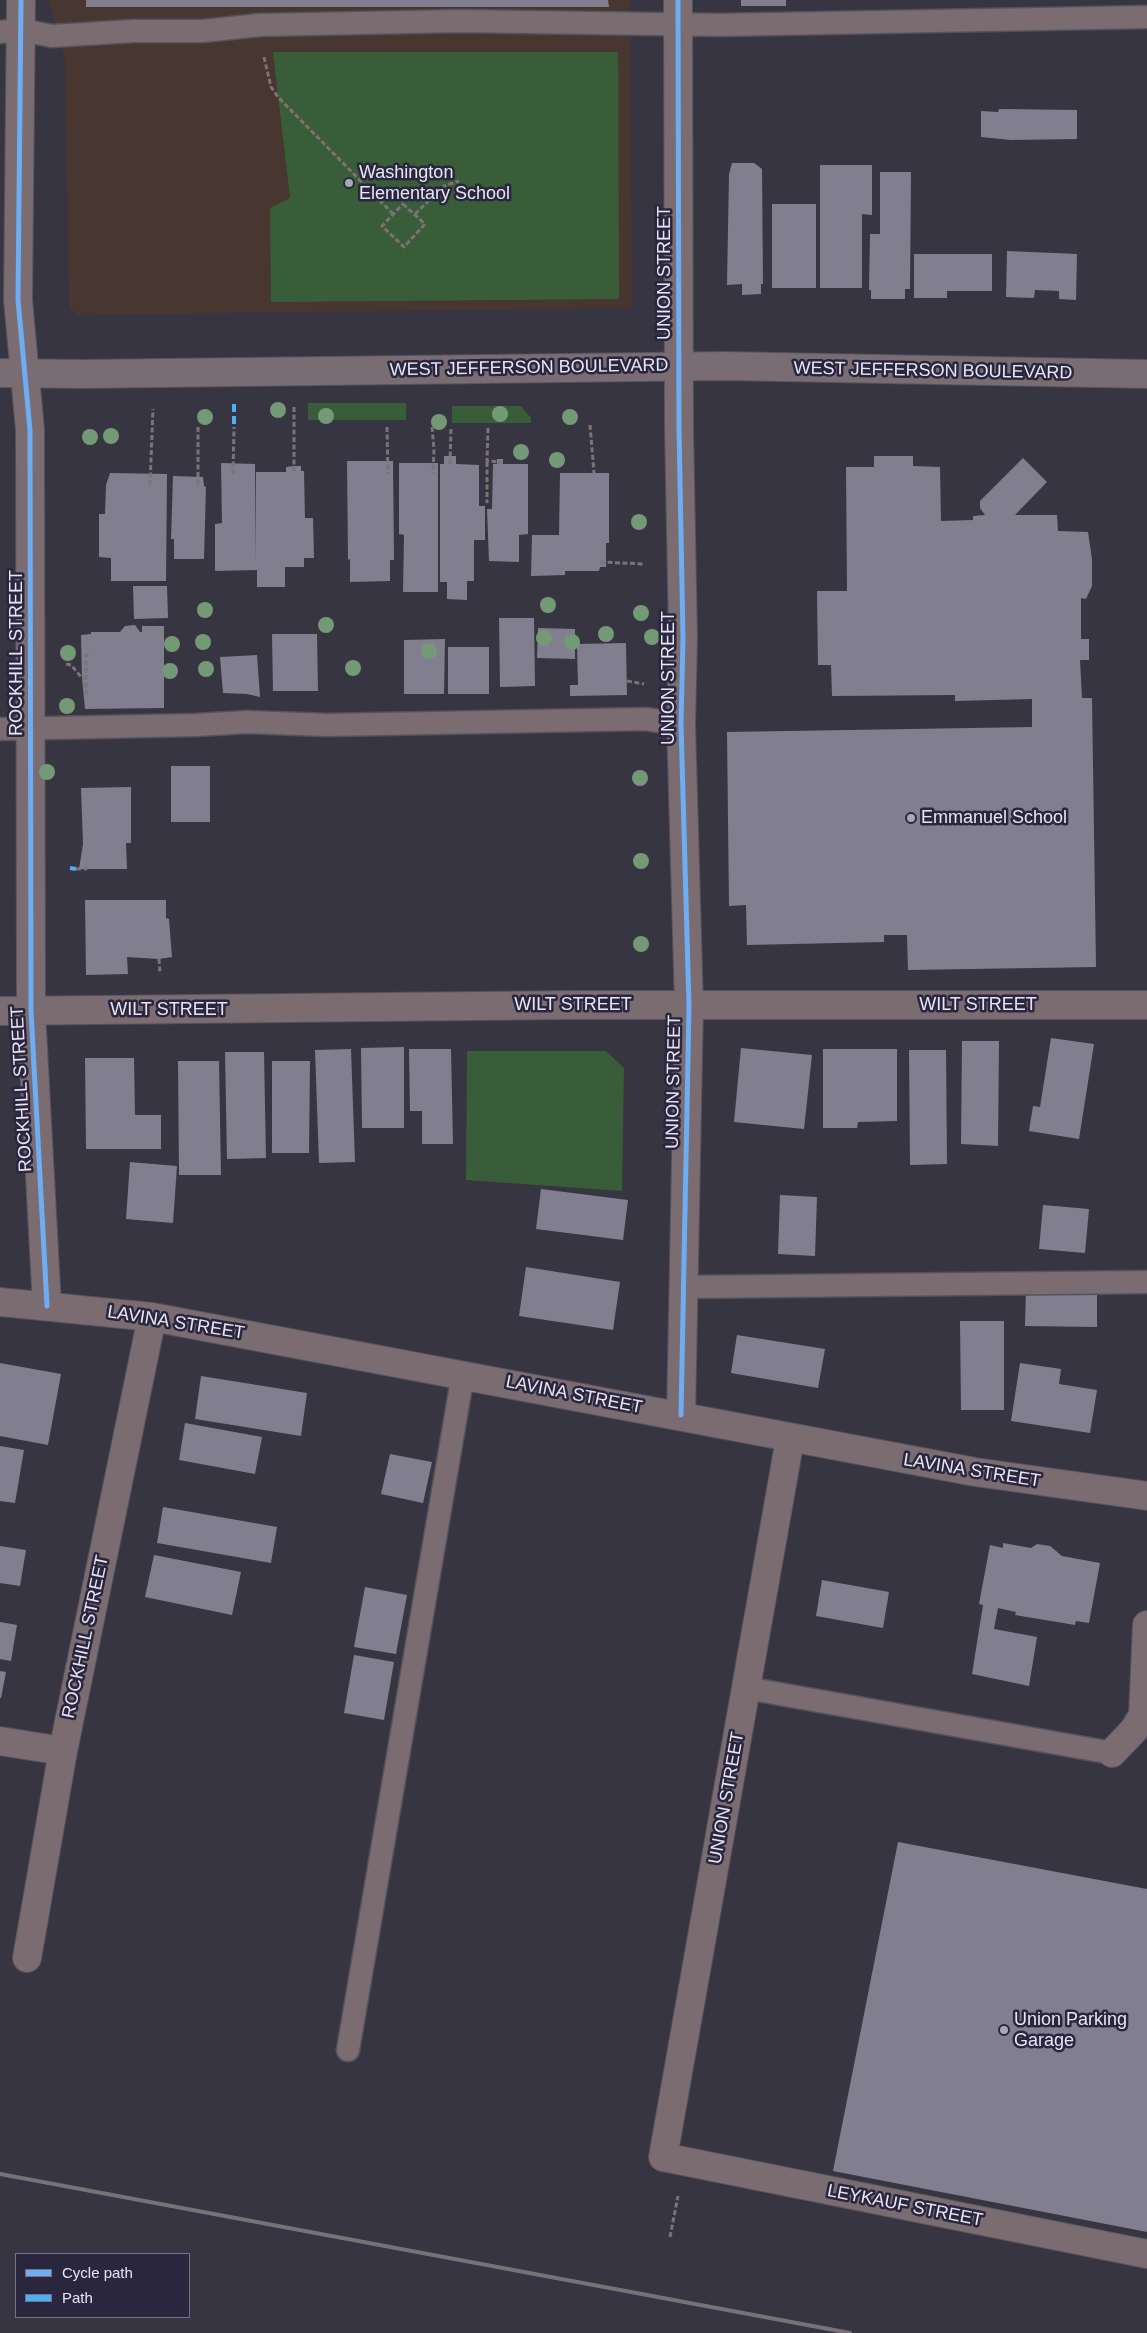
<!DOCTYPE html>
<html>
<head>
<meta charset="utf-8">
<style>
	body { margin:0 }
	#map { position:relative; width:1147px; height:2333px; overflow:hidden; background:#383542; font-family:Arial,sans-serif }
	canvas { display:block }
	.legend { position:absolute; left:15px; top:2253px; width:175px; height:65px; box-sizing:border-box; background:#2a263d; border:1px solid #767287; margin:0; padding:6px 9px; list-style:none; font-size:15px; color:#e7e5f5 }
	.legend li { display:flex; align-items:center; gap:10px; height:25px }
	.legend b { width:25px; border:1px solid #767287 }
</style>
</head>
<body>
<div id="map">
<canvas width="1147" height="2333"></canvas>
<ul class="legend">
<li><b style="height:6px;background:#6dadf4"></b>Cycle path</li>
<li><b style="height:6px;background:#4cb0f7"></b>Path</li>
</ul>
</div>
<script>
const g = document.querySelector('canvas').getContext('2d');
g.lineJoin = 'round';
function paint(path, color) { g.fillStyle = color; g.fill(path, 'evenodd'); }
function trace(path, color, width, dash) { g.strokeStyle = color; g.lineWidth = width; g.lineCap = dash ? 'butt' : 'round'; g.setLineDash(dash || []); g.stroke(path); }
function drawText(font, color, halo, rows, align = 'center') {
  g.font = font + ' Arial,sans-serif'; g.lineWidth = 5; g.setLineDash([]); g.textBaseline = 'middle'; g.strokeStyle = halo; g.fillStyle = color; for (const [text, x, y, turn = 0] of rows) {
    g.save(); g.translate(x, y); g.rotate((+turn || 0) * Math.PI / 180); g.textAlign = isNaN(turn) ? turn : align; if (halo) g.strokeText(text, 0, 0); g.fillText(text, 0, 0); g.restore();
  }
}
paint(new Path2D(`
	M48,0H630L632,308L77,315L69,307L65,58Z`), '#473730');
paint(new Path2D(`
	M273,52H618L619,299L271,302L270,208L290,198Z
	M308,403H406V420H308Z
	M452,406H521L531,418V423H452Z
	M467,1051H606L624,1068L622,1191L466,1180Z`), '#395d38');
paint(new Path2D(`
	M86,0H608L609,7H86Z
	M741,0H786V6H741Z
	M999,109L1077,110V139L1011,140L981,137V111L998,112Z
	M732,163H754L762,169L763,284H761V294L742,295V284L727,285L729,174Z
	M820,165H872V215L862,214V288H820Z
	M880,172H911L910,289H905V299H871V290H869L870,234H880Z
	M772,204H816V288H772Z
	M1007,251L1077,254L1076,300L1059,299V291L1035,290L1034,298L1006,297Z
	M914,254H992V291H947V298H914Z
	M444,456H456V464L479,465V506H485V540H474V581H467V600L447,599V582H440V464H444Z
	M874,456H913V466L940,467L941,521L973,520V516L985,515L980,508V501L1023,458L1047,482L1015,515H1057L1058,531L1088,532L1092,559V586L1086,599L1081,598V639H1089V660H1080L1082,698H1092L1096,967L908,970L907,935H884V942L747,945L746,905L729,906L727,732L1032,727V699L955,701V695L832,696L831,665H818L817,591H847L846,467H874Z
	M497,459H503V464H528V534L519,535V562L489,561L487,509H492L493,464H497Z
	M347,461H393L394,560H390V581L350,582V559L348,560Z
	M221,463L255,464L256,565V472H286V467L294,466H301V471H304L305,518H313L314,558H304V567H285V587H257V570L215,571V524L222,523Z
	M399,463H438V592H403L404,535L399,534Z
	M110,473L167,474L166,581H111V558L99,557V514H105L106,485Z
	M560,473H609V543H606V567H600L599,571H565V575L531,576L532,535H559Z
	M173,476L203,477L204,486L206,487L204,559H174V539H171Z
	M133,586H167L168,618L134,619Z
	M499,618H534L535,686L500,687Z
	M135,625L140,632H142V626H164V708L85,709L82,678L81,635L91,634V632H120L125,626Z
	M538,628L575,629V659L537,658Z
	M272,634H317L318,691H273Z
	M445,639L444,694H404V640Z
	M626,643L627,695L570,696V685H578L577,644Z
	M448,647H489V694H448Z
	M257,655L260,697L247,694L223,693L220,657Z
	M171,766H210V822H171Z
	M131,787V843H126L127,869H79L83,844L81,788Z
	M85,900H166V918L169,919L172,957L159,959L127,957L128,974L86,975Z
	M1051,1038L1094,1044L1079,1139L1029,1131L1033,1106L1040,1107Z
	M962,1041H999L998,1146L961,1144Z
	M404,1047V1128H362L361,1048Z
	M741,1048L812,1055L804,1129L734,1122Z
	M351,1049L355,1162L319,1163L315,1050Z
	M409,1049H451L453,1144H422V1111H410Z
	M823,1049H897V1121L858,1122L857,1128H823Z
	M909,1050H946L947,1164L910,1165Z
	M225,1052H264L266,1158L227,1159Z
	M85,1058H134L135,1115H161V1149H86Z
	M178,1061H219L221,1175H179Z
	M272,1061H310L309,1153H272Z
	M130,1162L177,1166L173,1223L126,1219Z
	M541,1189L628,1200L623,1240L536,1229Z
	M780,1195L817,1197L815,1256L778,1254Z
	M1043,1205L1089,1209L1085,1253L1039,1249Z
	M526,1267L620,1282L613,1330L519,1316Z
	M1026,1289L1097,1290V1327L1025,1326Z
	M960,1321H1004V1410H961Z
	M737,1335L825,1349L818,1388L731,1373Z
	M0,1363L61,1374L48,1445L0,1436Z
	M1020,1363L1061,1369L1059,1384L1097,1390L1090,1433L1011,1421Z
	M201,1376L307,1393L301,1436L195,1419Z
	M185,1423L262,1437L255,1474L179,1460Z
	M0,1446L24,1450L15,1503L0,1501Z
	M390,1454L432,1462L423,1503L381,1494Z
	M163,1507L277,1527L271,1563L157,1543Z
	M1003,1543L1031,1548L1037,1544L1050,1546L1062,1556L1100,1563L1089,1623L1076,1621L1075,1625L1015,1615L1016,1612L998,1608L994,1629L1037,1637L1029,1686L972,1674L983,1605L979,1604L990,1545L1003,1548Z
	M0,1546L26,1550L20,1586L0,1583Z
	M154,1555L241,1572L232,1615L145,1597Z
	M822,1580L889,1592L883,1628L816,1616Z
	M365,1587L407,1595L396,1654L354,1647Z
	M0,1622L17,1625L11,1661L0,1659Z
	M354,1655L394,1662L384,1720L344,1713Z
	M0,1671L6,1672L1,1698H0Z
	M898,1842L1147,1889V2232L833,2171Z`), '#817e90');
const lane = new Path2D(`
	M0,32L21,30L52,36L134,31H203L260,25L460,21L720,25L1147,17
	M0,729L196,725L247,722L327,725L645,719L681,724
	M685,1287L1147,1282
	M746,1688L1112,1753
	M348,2050L463,1374`);
const street = new Path2D(`
	M21,0L18,300L30,430L31,1011L47,1306
	M678,0L679,428L683,638L681,724L689,1006L681,1415
	M0,1011L573,1005H1147
	M0,1302L152,1317L975,1472L1147,1496
	M790,1439L663,2157L1147,2254
	M0,1741L63,1751
	M1112,1753L1134,1730L1143,1715L1147,1625
	M27,1958L63,1751L152,1317`);
const primary = new Path2D(`
	M0,373L83,374L725,366L1147,374`);
trace(lane, '#55525e', 25);
trace(street, '#55525e', 30);
trace(primary, '#55525e', 30);
trace(new Path2D(`
	M264,57L271,87L278,97L393,214
	M403,204L425,224L404,247L382,226Z
	M415,214L444,186L459,181
	M294,407V471
	M590,425L594,473
	M198,427V486
	M387,427L388,474
	M432,427L434,450L433,473
	M488,428L487,461L500,462V464
	M487,462V503
	M450,464L451,427
	M233,474L234,427
	M150,485L153,409
	M600,562L645,564
	M66,664L71,665L82,678H86
	M627,681L644,684
	M86,695V655H91
	M76,869H86V865
	M159,959L160,974
	M670,2237L678,2196`), '#7d7277', 3, [5, 2.5]);
trace(lane, '#7a6c70', 22);
trace(street, '#7a6c70', 28);
trace(primary, '#796c73', 28);
trace(new Path2D(`
	M0,2174L850,2333`), '#797178', 4);
trace(new Path2D(`
	M234,404V427
	M70,868L76,869`), '#4cb0f7', 4, [8, 4]);
trace(new Path2D(`
	M21,0L18,300L30,430L31,1011L47,1306
	M678,0L679,428L683,638L681,724L689,1006L681,1415`), '#6dadf4', 5);
g.fillStyle = '#749976';
for (const [x, y] of [
	[278,410],
	[500,414],
	[326,416],
	[205,417],
	[570,417],
	[439,422],
	[111,436],
	[90,437],
	[521,452],
	[557,460],
	[639,522],
	[548,605],
	[205,610],
	[641,613],
	[326,625],
	[606,634],
	[652,637],
	[544,638],
	[203,642],
	[572,642],
	[172,644],
	[429,651],
	[68,653],
	[353,668],
	[206,669],
	[170,671],
	[67,706],
	[47,772],
	[640,778],
	[641,861],
	[641,944]
]) { g.beginPath(); g.arc(x, y, 8, 0, 2 * Math.PI); g.fill(); }
for (const [x, y, r, color] of [
	[349,183,5,"#aaa7b6"],
	[911,818,5,"#aaa7b6"],
	[1004,2030,5,"#aaa7b6"]
]) { const dot = new Path2D(); dot.arc(x, y, r, 0, 2 * Math.PI); g.fillStyle = color; g.fill(dot); trace(dot, '#2a263d', 2); }
drawText('18px', '#e7e5f5', '#2a263d', [
	["Washington",359,173],
	["Elementary School",359,194],
	["Emmanuel School",921,818],
	["Union Parking",1014,2020],
	["Garage",1014,2041]
], 'left');
drawText('18px', '#e7e5f5', '#2a263d', [
	["UNION STREET",665,273,-90],
	["WEST JEFFERSON BOULEVARD",529,368,-1],
	["WEST JEFFERSON BOULEVARD",933,371,1],
	["ROCKHILL STREET",17,653,-90],
	["UNION STREET",669,678,-90],
	["WILT STREET",573,1005],
	["WILT STREET",978,1005],
	["WILT STREET",169,1010],
	["UNION STREET",674,1082,-89],
	["ROCKHILL STREET",22,1089,-93],
	["LAVINA STREET",176,1323,9],
	["LAVINA STREET",574,1395,11],
	["LAVINA STREET",972,1471,9],
	["ROCKHILL STREET",86,1637,-78],
	["UNION STREET",727,1798,-80],
	["LEYKAUF STREET",905,2206,11]
]);
</script>
</body>
</html>
